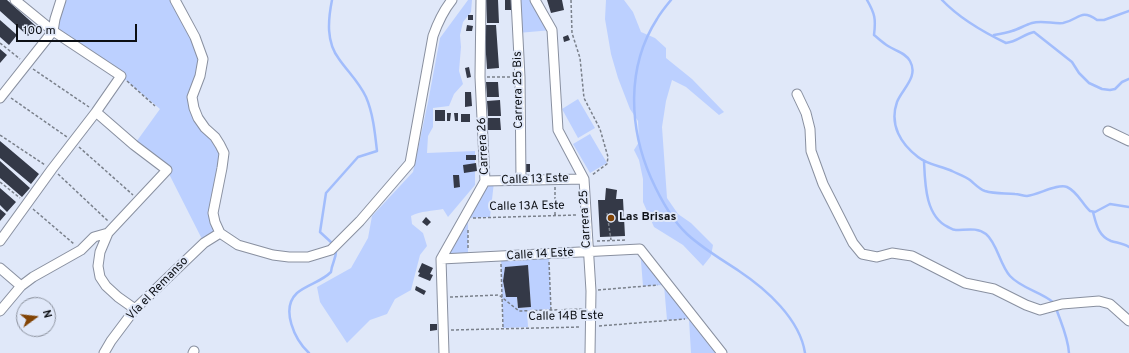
<!DOCTYPE html>
<html>
<head>
<meta charset="utf-8">
<style>
	body { margin:0 }
	#map { position:relative; width:1129px; height:353px; overflow:hidden; background:#e0e8f9; font-family:Overpass,sans-serif }
	canvas { display:block }
	.north { position:absolute; left:16px; top:297px; width:40px; height:40px; box-sizing:border-box; background:#e0e8f9; border:1px solid #8b919d; border-radius:50%; rotate:75deg; font-size:11px; font-weight:700; line-height:16px; text-align:center; color:#0c0f14 }
	.north::after { content:''; display:block; margin:auto; width:14px; height:18px; background:#824405; clip-path:polygon(50% 0,100% 100%,50% 72%,0 100%) }
	.scale { position:absolute; left:16px; top:24px; width:121px; height:18px; box-sizing:border-box; border:2px solid #0c0f14; border-top:0; padding-left:5px; font-size:12px; line-height:14px; white-space:nowrap; color:#0c0f14; -webkit-text-stroke:3px #e0e8f9; paint-order:stroke }
</style>
</head>
<body>
<div id="map">
<canvas width="1129" height="353"></canvas>
<div class="north">N</div>
<div class="scale">100 m</div>
</div>
<script>
const g = document.querySelector('canvas').getContext('2d');
g.lineJoin = 'round';
function paint(path, color) { g.fillStyle = color; g.fill(path, 'evenodd'); }
function trace(path, color, width, dash) { g.strokeStyle = color; g.lineWidth = width; g.lineCap = dash ? 'butt' : 'round'; g.setLineDash(dash || []); g.stroke(path); }
function drawText(font, color, halo, rows, align = 'center') {
  g.font = font + ' Overpass,sans-serif'; g.lineWidth = 4; g.setLineDash([]); g.textBaseline = 'middle'; g.strokeStyle = halo; g.fillStyle = color; for (const [text, x, y, turn = 0] of rows) {
    g.save(); g.translate(x, y); g.rotate((+turn || 0) * Math.PI / 180); g.textAlign = isNaN(turn) ? turn : align; if (halo) g.strokeText(text, 0, 0); g.fillText(text, 0, 0); g.restore();
  }
}
paint(new Path2D(`
	M61,0H175L203,59L194,108L220,145L213,213L220,233L204,243L167,170L134,145L160,109L121,76L53,31Z
	M468,0H472L471,12L463,22L460,35L461,47L459,71L463,84L454,94L449,106L433,108V127L428,136L427,153L475,151V185L448,217L443,209C432,211 421,211 411,216L412,224L423,233L427,246L420,255L411,290L395,299L387,314L370,320L347,343L320,302L317,287L351,268L368,238L372,216L413,172L428,102L440,38Z
	M516,0H535L552,30L518,33Z
	M606,0H624L633,12L641,32L655,38L666,48V58L692,79L724,112L719,115L686,87L672,80L666,101L662,127L667,198L678,214L691,223L713,245L711,256L703,266L683,245L654,227L643,202V179L639,160L634,150L639,142L638,121L630,109L618,78L611,54L605,19Z
	M578,99L595,128L578,138L562,109Z
	M590,134L607,163L590,173L573,144Z
	M494,182L490,217L468,218V258L441,259L482,186Z
	M640,249L722,353H691L689,319L667,320L664,285L643,286Z
	M549,255L551,310L527,311L528,327L503,328L501,257ZM528,266L531,307L518,308L517,297H506L503,281L505,267Z`), '#bcd0ff');
trace(new Path2D(`
	M332,0C328,20 326,42 339,59C348,72 359,82 366,97C373,113 375,133 377,151L358,157L326,193L320,232L333,244
	M671,0C666,6 661,12 657,19C626,67 629,128 651,178C660,198 671,219 687,234C702,248 721,259 739,271C766,289 800,319 805,353
	M867,0C875,14 876,19 874,35C879,39 883,43 888,46C896,51 906,53 910,61C919,77 902,89 897,102C889,125 901,144 918,157C928,165 941,166 952,171C958,174 965,176 970,180C975,184 979,189 985,191C995,194 1005,193 1015,194C1019,194 1023,196 1027,196C1038,195 1058,183 1067,187C1078,192 1082,204 1090,211L1095,212L1110,204L1129,207
	M942,0C960,19 983,32 1006,43C1017,42 1024,34 1034,32L1072,62L1079,73L1089,83L1102,89L1110,90L1115,89L1122,82L1129,79
	M994,35C1000,34 1006,33 1012,31C1019,29 1025,25 1032,23C1042,20 1053,24 1063,23C1079,20 1080,8 1097,20H1104L1129,11
	M924,161C925,183 925,216 948,227C950,228 953,230 956,230C966,230 977,227 986,234C997,243 1000,265 1010,276C1022,289 1042,292 1054,303
	M1093,212C1096,223 1098,236 1111,241C1117,243 1123,243 1129,247
	M1056,308C1061,323 1068,337 1069,353
	M309,353C295,340 280,309 297,293C308,284 321,282 331,272C332,262 337,258 336,248`), '#a2bdfc', 2.5);
paint(new Path2D(`
	M0,0H7L37,27L28,36L0,11Z
	M486,0H498L499,23H487Z
	M505,0H511V10H505Z
	M547,0H562L564,10L551,13Z
	M468,15H473V20H468Z
	M0,20L17,35L9,45L0,37Z
	M467,25L473,26L472,31H466Z
	M484,25H496L499,68L487,69Z
	M568,35L570,40L564,42L563,37Z
	M0,49L7,55L0,63Z
	M469,67L471,77L467,78L465,68Z
	M486,82H498L499,97H487Z
	M465,92H471L472,106L465,107Z
	M500,100L501,116H488L487,101Z
	M435,110H445V121H435Z
	M447,113H451L450,121H447Z
	M454,113H458V121H455Z
	M461,114H470V122H461Z
	M488,118H500L501,130H488Z
	M0,141L39,174L31,184L0,158Z
	M466,155H476V160H466Z
	M0,161L30,188L22,197L0,178Z
	M476,163L477,171L464,173L463,165Z
	M522,164H530V172H522Z
	M453,175H459L460,187L454,188Z
	M0,188L16,202L7,212L0,205Z
	M606,188L617,190L616,199H623L625,236L600,237L598,200H605Z
	M0,209L6,214L0,221Z
	M426,217L431,222L427,226L422,222Z
	M422,263L433,268L430,274L433,275L430,281L418,276L420,273L418,272Z
	M528,265L531,307L518,308L517,297H506L503,281L505,267Z
	M416,286L426,291L424,295L415,290Z
	M430,324H437V330L430,331Z`), '#343947');
const minor = new Path2D(`
	M175,0L195,37L203,59L200,76L192,97L194,108L198,118L205,128L215,137L220,145L224,153L222,168L213,213L215,222L220,233L238,245L273,255L289,257H308L331,250L360,221L410,163L433,36C438,22 443,11 452,0
	M516,0L520,77L521,180
	M535,0L552,30L558,130L584,179L591,291L590,353
	M797,94L806,113L810,129L811,151L823,184L853,243L862,254L877,257L892,253L912,256L965,283L994,289L1026,305L1040,310L1062,304L1099,301L1110,304L1129,321
	M0,98L53,31L55,19L61,0
	M96,112L134,145L167,170L108,233L100,252L98,266L100,277L106,286L118,297L135,309
	M1108,131L1129,141
	M485,181L584,179
	M0,241L52,169L96,112L121,76L53,31L15,0
	M441,259L640,249L722,353
	M0,268L21,286
	M0,311L21,286L33,277L81,250L94,237L108,233
	M104,353L111,341L135,309L204,243L220,233
	M193,353L194,351
	M444,353L441,259L485,181L480,77L481,0`);
trace(minor, '#8990a0', 11);
trace(new Path2D(`
	M571,0L572,33L580,58L584,98L600,129L608,157L607,164L592,175
	M0,43L20,59
	M33,69L89,107
	M487,77H512
	M127,81L155,106
	M11,98L67,137
	M0,135L45,165
	M79,147L133,195
	M58,174L108,221
	M0,182L20,198
	M555,187V215
	M33,209L74,244
	M607,213L611,240
	M473,218L577,215
	M468,230V250
	M597,241L627,240
	M549,262L551,310
	M501,264L503,328
	M598,290L658,285
	M450,297L499,295L519,311L583,309
	M599,326L685,319
	M451,330L581,327`), '#7a808b', 1.5, [3, 2]);
trace(minor, '#fff', 9);
for (const [x, y, r, color] of [
	[611,218,4,"#824405"]
]) { const dot = new Path2D(); dot.arc(x, y, r, 0, 2 * Math.PI); g.fillStyle = color; g.fill(dot); trace(dot, '#e0e8f9', 1.5); }
drawText('12px', '#0c0f14', '#e0e8f9', [
	["Carrera 25 Bis",519,90,-91],
	["Carrera 26",484,146,-93],
	["Calle 13 Este",535,180,-2],
	["Calle 13A Este",527,207,-1],
	["Carrera 25",586,219,-93],
	["Calle 14 Este",540,255,-3],
	["Vía el Remanso",158,289,-46],
	["Calle 14B Este",566,317,-1]
]);
drawText('bold 12px', '#0c0f14', '#e0e8f9', [
	["Las Brisas",619,218]
], 'left');
</script>
</body>
</html>
